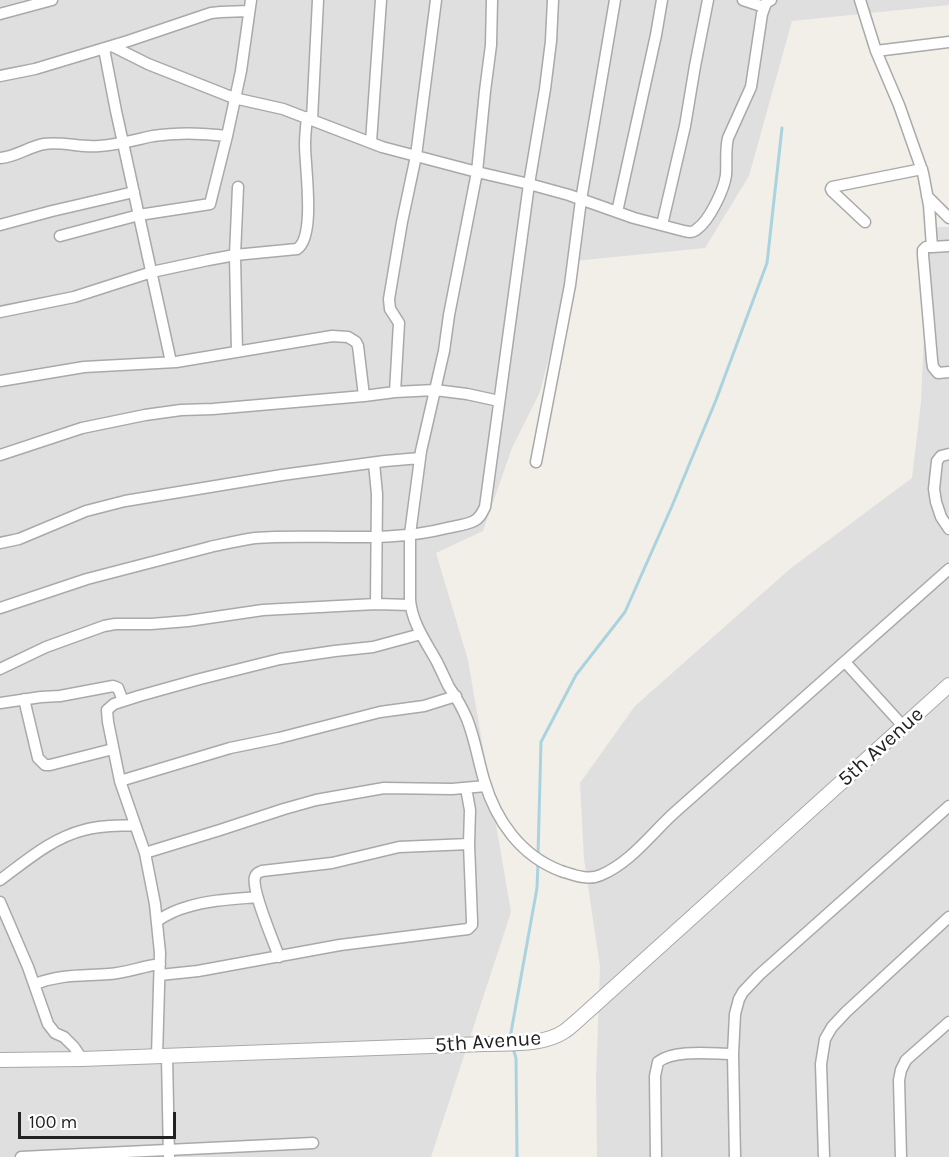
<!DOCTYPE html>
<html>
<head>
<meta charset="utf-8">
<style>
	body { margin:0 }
	#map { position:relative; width:949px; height:1157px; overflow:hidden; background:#f2efe9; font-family:Karla,sans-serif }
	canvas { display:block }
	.scale { position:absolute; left:18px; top:1112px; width:158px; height:27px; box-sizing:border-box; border:3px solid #222; border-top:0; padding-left:8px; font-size:18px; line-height:21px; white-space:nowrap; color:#222; -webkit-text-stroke:4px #fff; paint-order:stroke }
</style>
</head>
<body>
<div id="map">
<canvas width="949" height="1157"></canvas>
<div class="scale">100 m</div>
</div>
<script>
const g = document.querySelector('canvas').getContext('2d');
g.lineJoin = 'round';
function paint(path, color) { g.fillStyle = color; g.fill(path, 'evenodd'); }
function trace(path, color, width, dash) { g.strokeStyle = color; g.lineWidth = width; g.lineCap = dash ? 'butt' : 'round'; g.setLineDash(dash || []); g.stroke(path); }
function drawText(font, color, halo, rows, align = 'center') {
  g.font = font + ' Karla,sans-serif'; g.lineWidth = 5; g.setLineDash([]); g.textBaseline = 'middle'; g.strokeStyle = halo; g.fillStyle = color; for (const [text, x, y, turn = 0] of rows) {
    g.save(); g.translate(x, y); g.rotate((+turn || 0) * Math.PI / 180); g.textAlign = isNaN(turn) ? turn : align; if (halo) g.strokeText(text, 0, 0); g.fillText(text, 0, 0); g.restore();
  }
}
paint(new Path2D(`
	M0,0H949V5L792,21L749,176L705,248L574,261L540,392L512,448L483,531L436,553L468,660L511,912L431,1157H0Z
	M929,227H949V1157H597L596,1078L600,967L584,859L580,783L635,706L791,568L912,478L921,402Z`), '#e0dfdf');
trace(new Path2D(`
	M538,855L541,742L576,675L625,612L672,506L716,400L767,263L782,128
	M510,1038L537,888L538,862
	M513,1048L516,1058L517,1157`), '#aad3df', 3);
const minor = new Path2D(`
	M492,0L491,45L485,91L477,172L449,315L444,351L421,451L410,534V600C412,623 426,642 437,662C441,670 445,679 449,687C456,697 462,707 467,719C475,739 478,760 484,780C496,821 521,856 561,871C574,875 588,881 601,875C631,862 650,835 674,813L949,569
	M743,0L764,7
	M860,0L876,51L949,42
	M0,14L52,0
	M112,46L148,64L234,98L283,109L382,147L477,172L529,184L569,195L634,218L684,231C689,232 693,233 697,229C709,221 724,190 726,175C727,163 725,150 728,138L751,87L762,14L766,3L771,0
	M104,49L116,111L171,362
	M876,51L899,105L923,173L929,205L932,247L949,246
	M0,76L35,69L128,41L211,13L221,12L249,11
	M312,119L318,0
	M371,142L381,0
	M0,158C16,157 28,147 44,144C62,141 81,148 99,146C118,145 135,140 153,136C178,132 203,133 227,136
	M927,196L949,218
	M617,212L656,35L662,0
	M865,222L832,191L831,189L832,187L922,169
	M0,225L52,211L134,192
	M662,225L685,126L695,66L708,0
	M60,236L139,215L210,204L227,136L241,71L251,0
	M932,247H926L923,250V255L932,360L933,367L938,373L949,372
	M0,312L74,297L152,272L208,260L235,255L297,249C316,237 305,167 305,145C305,136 306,127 307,117
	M237,352L235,255L238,187
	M0,381L84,367L176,362L332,336L348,337L356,342L358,346L364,396
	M395,392L399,323L390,309L389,299L402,222L416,156L436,0
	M949,454L941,456L937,461L934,489L936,502L941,517L949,529
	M0,455L82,428L145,415L181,410L213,409L364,396L395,392L435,390L467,394L499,401
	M536,462L570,285L581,200L615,0
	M374,463L377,494L376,604
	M0,543L19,539L86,511L125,501L282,475L385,461L420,458
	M0,608L87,579L210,547C224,544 240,540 255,538C318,533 385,544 447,528C455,526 466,525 474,521C480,518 482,513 485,507L529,184L545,89L551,41L553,0
	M845,662L903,726
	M0,669L46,647L104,626L115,624H151L188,621L263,610L376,604L410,605
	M24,699L38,758L45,765H50L113,749
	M0,703L41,697L60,696L113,686L118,688L123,701
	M120,781L230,748L279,738L380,712L424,706L456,696
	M145,853L220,830L284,809L316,800L384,788L452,789L486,786
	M0,880C26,861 52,838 84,830C100,825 118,826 135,825
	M0,902L28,967L48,1024L55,1033L64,1037L74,1047L82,1059
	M157,921C166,915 176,910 187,907C209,900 234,899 257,897
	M279,957C274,942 251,890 255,877C256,873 258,873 262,871L332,863L399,847L469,844
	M160,975L198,971L340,945L468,929L472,925V921L469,844L470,810L466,788
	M35,984C61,974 82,976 109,974C127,973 143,966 160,964
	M157,1056L160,953L155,904L145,853L120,781L108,722L107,710L114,704L139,696L200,679L280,659L335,651L373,647L421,634
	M167,1056L169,1157
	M21,1157L313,1143
	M656,1157L655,1076L658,1062C675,1049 712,1054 733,1054
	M735,1157L733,1054L735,1014L739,999L743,992L759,975L949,806
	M824,1157L821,1064L825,1039L832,1027L846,1012L949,917
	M901,1157L899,1080L901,1070L906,1060L949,1022`);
const tertiary = new Path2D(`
	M0,1060L82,1059L484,1044C510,1043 543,1046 565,1031C573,1025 580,1018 587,1012L949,685`);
trace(minor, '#a9a9a9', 13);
trace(tertiary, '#a9a9a9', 16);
trace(minor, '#fff', 10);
trace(tertiary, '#fff', 14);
drawText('21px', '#222', '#fff', [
	["5th Avenue",881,747,-42],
	["5th Avenue",488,1042,-4]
]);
</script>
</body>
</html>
